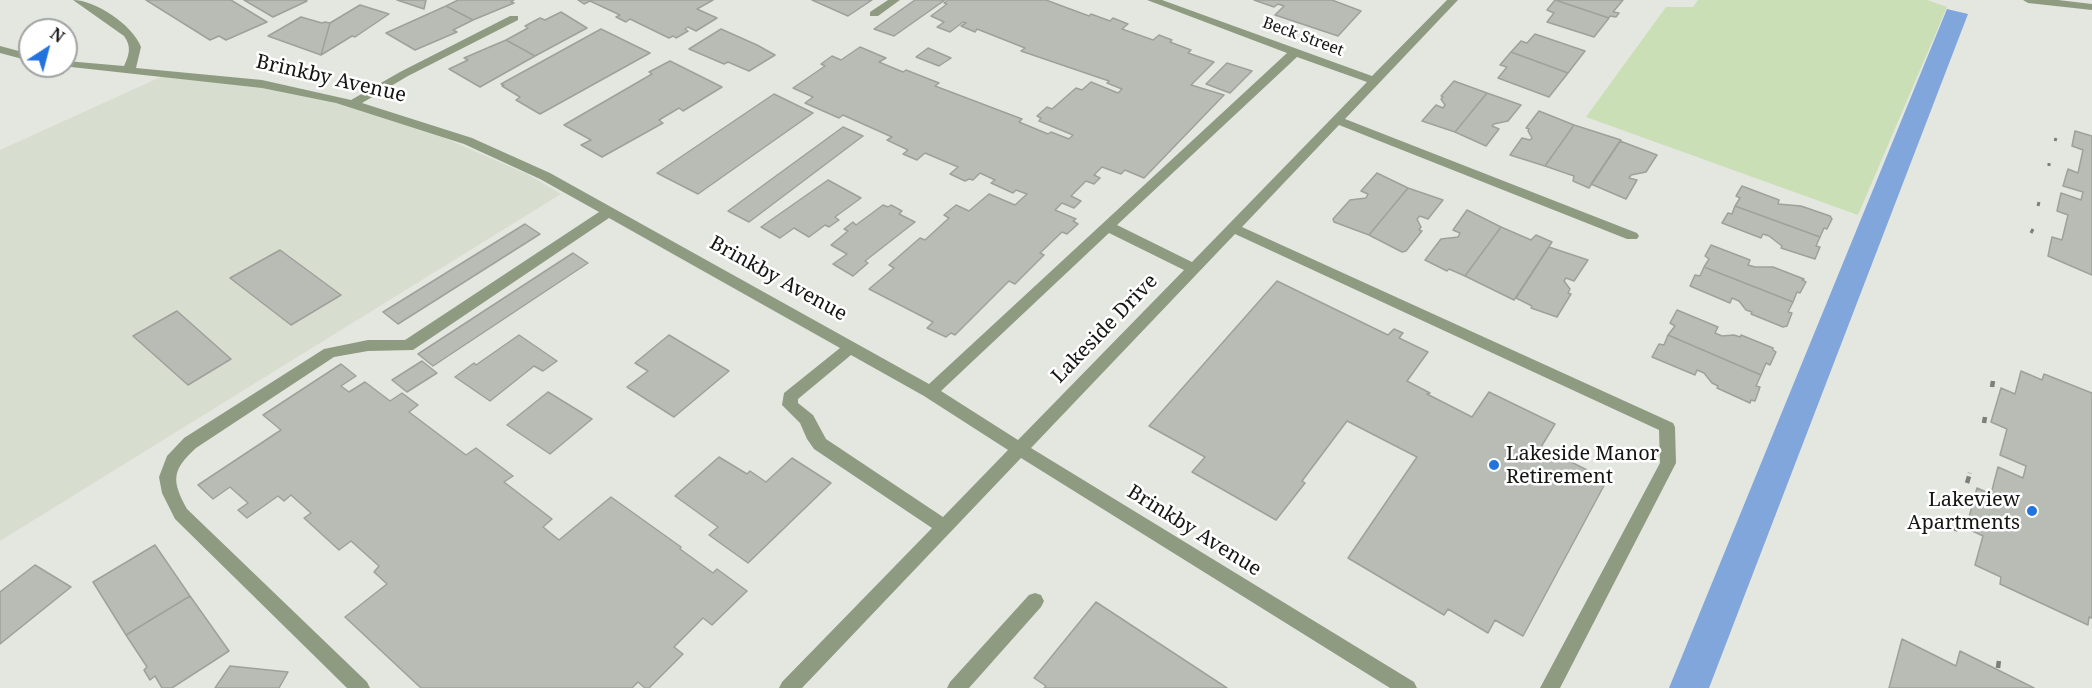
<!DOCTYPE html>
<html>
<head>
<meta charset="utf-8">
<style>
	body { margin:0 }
	#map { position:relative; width:2092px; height:688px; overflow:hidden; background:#e4e7e0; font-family:"Noto Serif",serif }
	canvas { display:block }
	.north { position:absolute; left:18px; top:18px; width:60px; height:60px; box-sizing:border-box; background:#fff; border:2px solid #a1a2a1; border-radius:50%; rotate:36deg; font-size:16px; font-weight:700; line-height:24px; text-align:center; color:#151614 }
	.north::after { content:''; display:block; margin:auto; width:21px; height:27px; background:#2373de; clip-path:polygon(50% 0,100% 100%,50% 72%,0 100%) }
</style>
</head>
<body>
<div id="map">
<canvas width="2092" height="688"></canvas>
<div class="north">N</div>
</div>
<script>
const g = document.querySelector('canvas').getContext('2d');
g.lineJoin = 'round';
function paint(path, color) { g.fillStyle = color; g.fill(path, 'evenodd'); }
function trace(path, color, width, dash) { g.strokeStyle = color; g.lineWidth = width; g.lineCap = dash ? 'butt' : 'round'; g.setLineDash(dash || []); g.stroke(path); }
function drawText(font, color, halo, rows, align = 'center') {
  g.font = font + ' "Noto Serif",serif'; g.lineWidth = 5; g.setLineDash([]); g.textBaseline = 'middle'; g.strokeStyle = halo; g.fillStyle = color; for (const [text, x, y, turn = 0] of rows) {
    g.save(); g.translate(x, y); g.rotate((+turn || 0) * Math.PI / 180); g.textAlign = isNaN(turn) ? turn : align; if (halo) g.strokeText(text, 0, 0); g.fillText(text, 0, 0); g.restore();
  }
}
paint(new Path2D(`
	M165,75L260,83L406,121L529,175L561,194L0,541V150Z`), '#d7ded0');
paint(new Path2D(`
	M1698,0H1927L1947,7L1858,215L1586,117L1666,7H1693Z`), '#cadfb5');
paint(new Path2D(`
	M1947,9L1968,14L1709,688H1669Z`), '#80a6dc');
const building = new Path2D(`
	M146,0H231L267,22L226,40L219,36L210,40Z
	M244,0H306L307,1L273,17Z
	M397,0H426L424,9Z
	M458,0H514L511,2L514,3L473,20L446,6Z
	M578,0H713L697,9L717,18L696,31L688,27L685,29L688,31L676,38L673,36L669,38L630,19L626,22L616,17L620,15L590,1L584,4Z
	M812,0H872L848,16Z
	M915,0H945L894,36L874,29Z
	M948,0H1046L1089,16L1091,14L1110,21L1113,18L1128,24L1122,29L1153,40L1159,35L1172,40L1170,42L1191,50L1188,53L1214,62L1191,85L1224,95L1144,178L1125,170L1121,174L1102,167L1094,175L1100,178L1094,184L1086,181L1071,196L1081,201L1074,208L1062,203L1055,210L1076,219L1073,221L1078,224L1067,234L1062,232L1040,253L1044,255L1015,284L1009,281L955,335L951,333L946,337L927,328L933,322L869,289L894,268L889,265L920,238L925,240L949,218L944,215L956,205L969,211L989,194L1015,205L1027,194L1016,190L1013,193L991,183L995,180L980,173L973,180L969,179L965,181L950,174L958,167L925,153L917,160L903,154L908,150L887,140L892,137L843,115L839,118L805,103L813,97L793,88L825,66L821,64L832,56L841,60L860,47L886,58L879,62L903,72L906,70L939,83L935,86L1022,119L1019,122L1048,134L1051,132L1069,139L1073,135L1039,121L1041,118L1037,116L1047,107L1052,109L1076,88L1082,90L1091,82L1118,93L1122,89L1107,83L1109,81L1021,51L1025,48L977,29L975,32L961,26L966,23L963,22L950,32L937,27L944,22L931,16L947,4L944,3Z
	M1254,0H1332L1361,11L1338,36L1275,15L1284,6L1278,4L1274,7Z
	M1555,0L1609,18L1594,37L1547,22L1554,13L1547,10Z
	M1555,0H1623L1613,12L1619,13L1616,17L1610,16L1609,18Z
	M360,5L389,14L355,37L352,36L321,55L330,23Z
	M446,6L473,20L453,30L457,32L415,50L386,33Z
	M561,12L587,28L535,56L506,40L528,28L525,26L540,18L545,20Z
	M301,17L322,23L325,22L330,23L321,55L268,36Z
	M601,29L650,53L540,114L516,100L520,97L502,86L504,85L501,84Z
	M721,29L757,45L775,55L749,71L728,62L724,64L689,49Z
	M1535,34L1585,51L1568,73L1511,52L1521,41L1527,43Z
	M506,40L535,56L480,87L449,69L468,60L464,58Z
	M928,48L951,58L939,66L916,57Z
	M1511,52L1568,73L1549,97L1498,78L1507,67L1500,65Z
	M670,61L722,87L683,111L679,108L659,120L663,123L602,157L581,145L591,140L564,125L652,74L649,72Z
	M1227,63L1252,71L1230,93L1206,84Z
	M1454,81L1487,93L1455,132L1422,121L1436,105L1443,108L1445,105L1441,99L1443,97L1441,96Z
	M1487,93L1521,105L1508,121L1494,124L1492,126L1499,129L1486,146L1455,132Z
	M774,94L813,113L698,194L657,173Z
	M1539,111L1574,125L1545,166L1510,155L1522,138L1530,140L1532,138L1528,131L1529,129L1526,128Z
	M1574,125L1621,140L1589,188L1573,181L1574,176L1545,166Z
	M843,127L863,136L749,222L728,211Z
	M2075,131L2092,136V275L2048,256L2052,237L2062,240L2068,215L2057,211L2061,193L2081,200L2083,192L2063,186L2068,169L2078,173L2083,150L2072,146Z
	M1620,141L1657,155L1646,172L1631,175L1629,178L1637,180L1626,199L1591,184Z
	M1377,173L1408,188L1369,235L1334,222L1333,219L1350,200L1366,198L1368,194L1361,191Z
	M828,180L861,198L835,217L839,220L829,227L825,225L809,237L794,228L780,238L761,227Z
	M1742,186L1779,200L1778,204L1801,206L1830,216L1832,219L1827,229L1824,228L1820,237L1735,206L1740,198L1736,196Z
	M1408,188L1443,200L1428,219L1420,216L1417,219L1421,227L1419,230L1422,231L1406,251L1402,252L1369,235Z
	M883,205L888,207L891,205L902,211L899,214L915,222L865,261L868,263L853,276L833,264L847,254L831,245L848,231L844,229L853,222L856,225Z
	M1735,206L1820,237L1816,246L1820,247L1815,259L1781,248L1782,246L1769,236L1763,234L1761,238L1722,223L1728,213L1732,214Z
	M1467,210L1501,227L1465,276L1449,269L1447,271L1425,260L1441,239L1458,237L1460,233L1453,230Z
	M525,224L540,234L398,324L383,312Z
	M1501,227L1531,240L1536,235L1552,242L1514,300L1465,276Z
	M1711,245L1750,260L1748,265L1755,267H1773L1804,279L1802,280L1806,282L1800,293L1797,292L1793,302L1704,267L1709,259L1705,256Z
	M1549,247L1588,260L1574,281L1566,278L1564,281L1570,289L1568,293L1571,294L1557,317L1531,308L1532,306L1516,298Z
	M280,250L341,295L291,325L230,278Z
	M573,253L588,263L433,366L418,354Z
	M1704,267L1793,302L1788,312L1792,313L1787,326L1783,327L1751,314L1752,312L1746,310L1739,301L1732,298L1730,303L1690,286L1695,275L1700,276Z
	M1277,281L1388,335L1394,329L1403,333L1399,338L1428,352L1407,381L1430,393L1427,394L1472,417L1489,392L1555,424L1541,447L1607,480L1523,636L1495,620L1488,633L1448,609L1444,615L1348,558L1417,457L1347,421L1302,481L1305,483L1276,520L1192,472L1205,457L1149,426Z
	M1677,310L1718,327L1715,333L1722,336L1734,335L1740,337L1741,335L1773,348V350L1776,352L1770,365L1766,363L1761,375L1668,335L1675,326L1670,323Z
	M177,311L231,359L188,385L133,336Z
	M519,335L557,361L543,371L534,366L490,401L455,377L474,363L476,365Z
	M669,335L729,371L674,417L627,387L648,371L635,363Z
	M1668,335L1761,375L1756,386L1760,387L1755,401L1751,400L1750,403L1717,388L1718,386L1712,383L1704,373L1697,370L1695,375L1652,357L1659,344L1664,345Z
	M422,361L437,373L407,392L392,380Z
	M341,364L356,376L341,386L349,392L365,382L390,401L402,393L418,405L409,412L466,455L476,448L513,476L504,482L552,519L543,527L559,540L611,497L681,547L680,549L713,573L717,569L747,591L712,625L703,618L674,647L683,654L649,688H645L638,682L632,688H421L345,617L387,584L374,572L379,566L351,541L339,550L304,518L311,513L291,495L284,501L278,496L247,518L238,510L248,503L230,487L213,499L198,485L281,430L263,415Z
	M2021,371L2042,380L2044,374L2092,393V618L2089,617L2088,625L2000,584L2001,577L1975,565L1983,536L1966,528L1977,488L1991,494L1998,467L2023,478L2026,466L2000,455L2007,429L1991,422L2001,388L2015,394Z
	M548,392L592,419L550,454L507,425Z
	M719,457L747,474L750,471L766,482L792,458L831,483L748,563L709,535L718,527L675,496Z
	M155,545L190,596L126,635L93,582Z
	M35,565L71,587L0,644V592Z
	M190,596L229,651L172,688H162L155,676L150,680L144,670L147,667L126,635Z
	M1096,602L1227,688H1044L1046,686L1034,678Z
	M1902,639L1956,666L1960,651L2034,688H1889Z
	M230,666L288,672L279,688H215Z`);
paint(building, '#b9bcb5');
trace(building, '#9ea19b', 1.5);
trace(new Path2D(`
	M2055,141L2056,138
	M2049,163V166
	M2038,206L2039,202
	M2031,233L2033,229`), '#7c7e79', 3, [5, 2]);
trace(new Path2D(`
	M1992,387L1993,381
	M1984,423L1985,417
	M1967,483L1970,473
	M1955,531L1958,521
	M1998,668L1999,660`), '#7c7e79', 4.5, [7, 3]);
paint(new Path2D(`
	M73,0C95,0 133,25 141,47L136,68L262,80L351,100L400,72L510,16H518V20L408,76L362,103L472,138L550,173L929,384L1287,53L1147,0H1162L1372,76L1447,0H1458L1345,119L1637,233L1639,236L1637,239H1627L1339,125L1242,227L1673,423L1675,427L1676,463L1560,688H1540L1660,463L1659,430L1235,234L1031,448L1414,682L1417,688H1390L1021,458L802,688H779L782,682L932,528L814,449L807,439L800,423L782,405L784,393L840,348L609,218L413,350L368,351L334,357L196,448C172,470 171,480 187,509L367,682L370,688H347L175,519L162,493L159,477L167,456L184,438L324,349L368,340H405L599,212L540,179L464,144L336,103L262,88L62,66H66V61L124,66C129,55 132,47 124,36ZM1297,57L1367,82L1192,262L1117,225ZM1109,233L1184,270L1018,440L941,391ZM851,355L924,396L1008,450L943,517L826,439L813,415L798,403V399Z
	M888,0H900L878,16H870V12Z
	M2023,0H2058L2092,4V10L2028,3Z
	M0,46L30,54V61L0,53Z
	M1035,593L1041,595L1044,601L1041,607L969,688H947L950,682L1029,595Z`), '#8e9b81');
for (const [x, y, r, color] of [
	[1494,465,6,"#2373de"],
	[2032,511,6,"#2373de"]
]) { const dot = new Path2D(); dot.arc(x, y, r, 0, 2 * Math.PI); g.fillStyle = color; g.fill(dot); trace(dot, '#fff', 2); }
drawText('16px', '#151614', '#fff', [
	["Beck Street",1303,37,20]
]);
drawText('20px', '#151614', '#fff', [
	["Brinkby Avenue",331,79,13],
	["Brinkby Avenue",778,279,29],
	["Lakeside Drive",1105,329,-46],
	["Brinkby Avenue",1194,531,32]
]);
drawText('20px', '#151614', '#fff', [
	["Lakeside Manor",1506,454],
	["Retirement",1506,477],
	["Lakeview",2020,500,"right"],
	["Apartments",2020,523,"right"]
], 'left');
</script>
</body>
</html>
